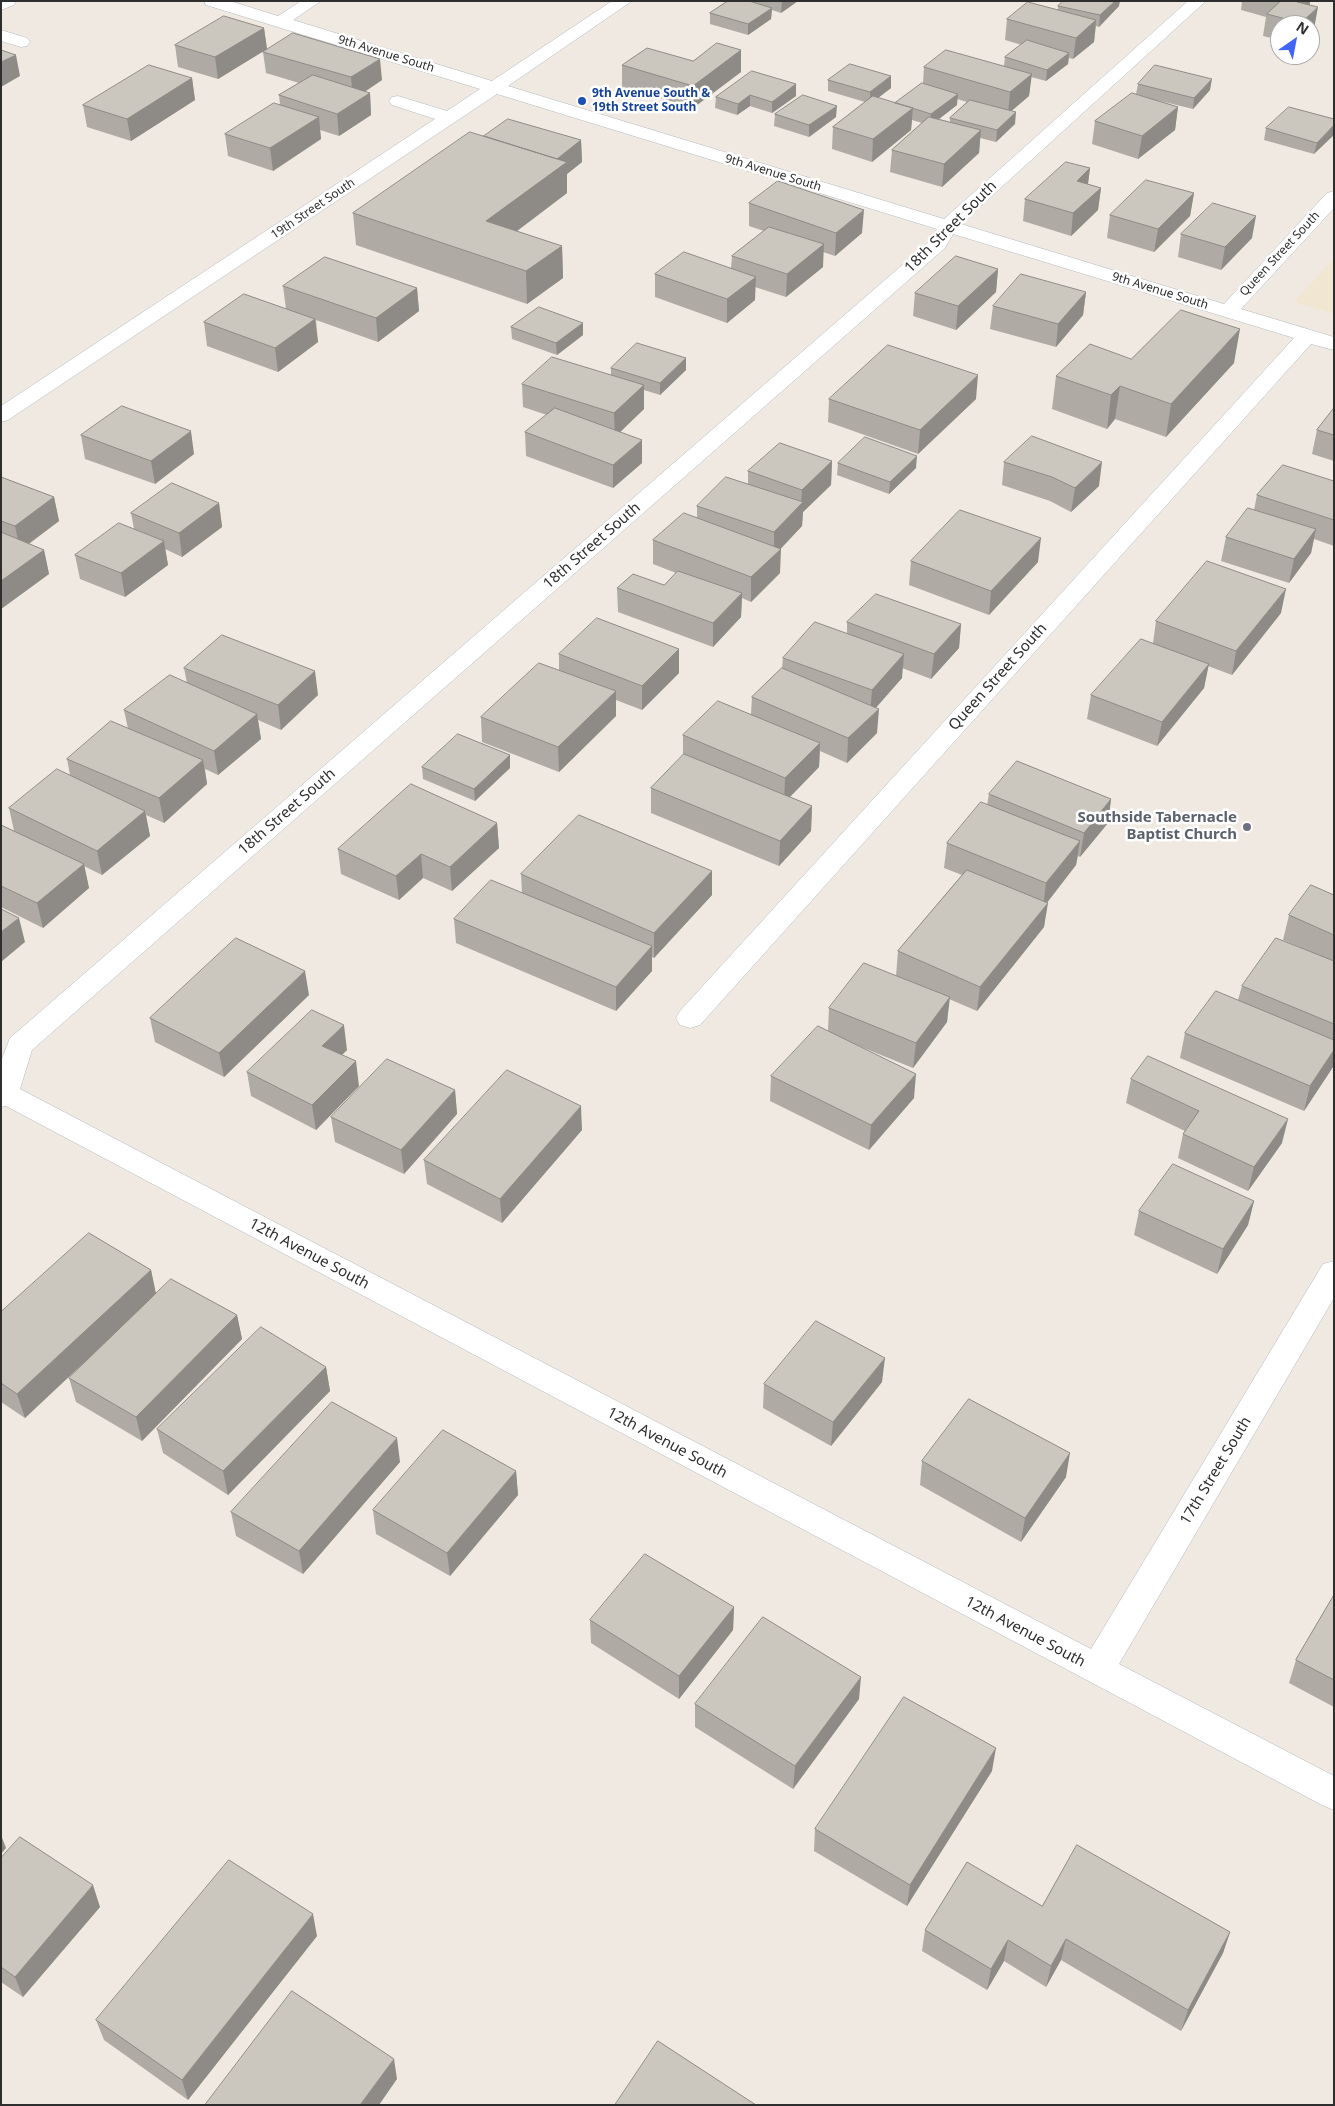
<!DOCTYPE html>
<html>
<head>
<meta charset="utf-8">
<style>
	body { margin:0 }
	#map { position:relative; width:1335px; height:2106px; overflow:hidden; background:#efe9e1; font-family:"Noto Sans",sans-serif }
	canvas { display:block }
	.frame { position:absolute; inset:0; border:2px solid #2e2e2e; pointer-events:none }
	.north { position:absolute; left:1270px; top:15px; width:50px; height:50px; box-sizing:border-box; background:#fff; border:1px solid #ababab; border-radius:50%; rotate:33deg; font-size:14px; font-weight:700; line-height:20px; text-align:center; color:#2e2e2e }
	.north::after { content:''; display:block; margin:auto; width:18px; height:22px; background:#4264fb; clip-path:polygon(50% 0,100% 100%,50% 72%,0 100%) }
</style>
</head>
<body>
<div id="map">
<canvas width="1335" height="2106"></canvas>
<div class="frame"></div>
<div class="north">N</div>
</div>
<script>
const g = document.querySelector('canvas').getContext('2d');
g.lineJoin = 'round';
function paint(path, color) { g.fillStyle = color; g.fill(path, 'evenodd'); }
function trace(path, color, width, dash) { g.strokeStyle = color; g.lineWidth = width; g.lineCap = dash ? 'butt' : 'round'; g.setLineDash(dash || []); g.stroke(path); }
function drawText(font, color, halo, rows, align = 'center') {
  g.font = font + ' "Noto Sans",sans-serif'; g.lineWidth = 5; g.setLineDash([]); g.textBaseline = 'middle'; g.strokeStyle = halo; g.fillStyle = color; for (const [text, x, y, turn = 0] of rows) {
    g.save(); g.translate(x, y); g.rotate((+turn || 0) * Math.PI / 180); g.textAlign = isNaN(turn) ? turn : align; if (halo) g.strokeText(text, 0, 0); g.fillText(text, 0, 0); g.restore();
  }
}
paint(new Path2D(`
	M1334,258V314L1294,302Z`), '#f0e6d1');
const minor = new Path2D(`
	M1,1H16L14,5L1,10Z
	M204,1H230L278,16L301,1H321L293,20L492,81L612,1H632L508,86L944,219L1188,1H1206L961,224L1224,304L1327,193L1334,191V208L1241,309L1334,337V350L1311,344L700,1025L690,1028L680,1025L676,1018L680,1011L1294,338L953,234L945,248L32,1050L20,1089L1091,1649L1323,1264L1334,1261V1298L1119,1664L1334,1776V1810L1322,1805L6,1106L1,1107V1061L10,1038L930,241L937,229L497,94L8,420L1,422V406L435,119L392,105L389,101L392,97L398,96L447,111L480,89L206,5Z
	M1,30L27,38L30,42L27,46L21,47L1,41Z`);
trace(minor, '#b4b7c1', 1);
paint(minor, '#fff');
paint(new Path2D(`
	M728,1H798L781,13L772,10L771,19L748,35L710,24V13Z
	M1242,1H1310V5L1314,29L1310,25H1280V40L1263,36L1266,17L1241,10Z
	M1058,6H1119L1099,27L1096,26L1094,42L1073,59L1069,58L1068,64L1046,81L1031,77L1029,96L1011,111L1015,124L996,142L980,138L979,153L942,187L890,172L892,150L922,123L912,120L911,130L872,162L832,149L833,127L865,102L828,91V80L891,76V88L878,98L895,103L923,83L924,67L1004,66L1005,57L1022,45L1005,40L1007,19L1058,10ZM957,99L967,102L950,118V122L939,119L957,105Z
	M264,28L267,49L218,79L178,67L175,45Z
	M741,50V72L693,108L622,87V65L693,61Z
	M263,52L382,80L365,92L370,93L371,115L339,136L320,130L321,139L273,171L228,156L225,134L280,105L279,95L299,83L266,73Z
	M192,78L195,100L131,141L87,127L83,105Z
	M796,84V96L772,113L750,106L737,115L715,108L716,97Z
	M1138,84L1210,90L1193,109L1156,100L1178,107L1175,130L1138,159L1092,144L1095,121L1136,94Z
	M775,114L836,117L809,137L774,126Z
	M1334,119L1314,154L1264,140L1266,128Z
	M484,136L581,140L582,162L567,174V193L517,231L562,246L563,278L527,304L356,245L353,213Z
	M1090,168L1088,184L1101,188L1098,210L1071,236L1023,221L1025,199Z
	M1194,193L1190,216L1154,252L1107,238L1110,215Z
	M749,203L862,233L835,256L823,252V267L786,297L755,287V300L727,323L655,297V274L731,268L732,256L764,231L749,226Z
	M1181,234L1252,238L1221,270L1178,257Z
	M998,269L996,292L956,330L913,316L915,293Z
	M283,286L417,288L419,311L378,342L316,320L318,342L278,372L207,346L204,322L286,309Z
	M1086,292L1083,315L1056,347L990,329L993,306Z
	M583,323V335L557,355L512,339L511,327Z
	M686,358V370L660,395L644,390V409L620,432L642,463L613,488L526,456L525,432L547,415L523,407L522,384L611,376V368Z
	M1131,359L1234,363L1166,437L1115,419L1107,429L1052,409L1056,376Z
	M829,399H976L918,454L828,422Z
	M1334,408V461L1312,454L1317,430Z
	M81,435L194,454L155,484L85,459Z
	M832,461L831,485L803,512L802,526L780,549V573L751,602L742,598L741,617L713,647L618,612L617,588L664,585L676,573L653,564V540L697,518V506L748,484V471Z
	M1004,462L1099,486L1071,512L1050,501L1002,485Z
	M838,463L916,468L889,494L837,475Z
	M1,477L54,497L59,521L29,544L44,550L49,574L1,609Z
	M1334,481V546L1314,539L1311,553L1289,583L1221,561L1226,537L1254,510L1257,495Z
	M219,503L222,527L182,557L165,549L168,565L125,597L80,579L75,555L134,529L131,513Z
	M911,561L1038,562L989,615L909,585Z
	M1281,613L1232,675L1208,666L1204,688L1157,746L1087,719L1091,695L1153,643L1156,621Z
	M847,622L961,624L959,648L931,679L902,668V678L876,708L877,733L847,763L820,751L819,767L790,797L812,806L811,831L779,866L651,813V788L683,756V735L751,714L752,697L782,668L783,658L847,633Z
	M559,654L679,673L642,710L616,700V716L559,772L482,742L481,717L559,670Z
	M184,668L318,695L281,730L258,720L261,739L218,775L205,769L207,784L164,823L146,815L150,836L102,875L84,866L89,888L43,928L1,907V825L14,831L9,808L70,775L67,759L128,729L124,710L187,683Z
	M510,755V768L475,801L423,779L422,767Z
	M989,794L1111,799L1108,823L1080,857L1078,856L1076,865L1047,902L1044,927L977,1011L949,999L947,1022L913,1068L854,1044L914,1098L869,1150L770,1101L771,1076L828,1030L829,1008L896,976L898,951L962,875L944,868L947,843L987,805Z
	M497,823L499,848L452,891L423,878L399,900L341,874L338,849Z
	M712,871V895L654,958L652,957V971L616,1011L456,943L454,919L522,893L521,874Z
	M1334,895V1063L1333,1067L1304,1111L1180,1058L1185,1033L1238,1000L1242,986L1311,952L1283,940L1289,915Z
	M309,995L224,1077L155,1042L150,1018Z
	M347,1050L342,1055L359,1086L316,1130L251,1096L247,1072Z
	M1131,1079L1282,1143L1248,1191L1178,1158L1183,1134L1185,1131L1126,1103Z
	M455,1090L457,1114L404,1174L335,1142L331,1117Z
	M582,1130L502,1223L427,1184L424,1160Z
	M1254,1201L1248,1225L1217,1274L1134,1235L1139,1211Z
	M151,1270L156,1293L237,1315L242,1339L142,1441L76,1402L69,1378L113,1335L25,1418L1,1402V1312Z
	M326,1367L330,1391L228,1495L163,1453L157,1429Z
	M882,1382L831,1446L763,1408L764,1384Z
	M922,1461L1066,1477L1021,1542L920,1485Z
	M400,1462L303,1574L236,1536L231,1512Z
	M516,1471L518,1495L450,1576L376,1534L373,1510Z
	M1334,1595V1707L1289,1683L1296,1660Z
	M734,1607L733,1630L679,1699L591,1643L590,1620Z
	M859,1699L793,1789L695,1727V1704Z
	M992,1771L907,1906L814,1851L815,1829Z
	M1,1858L100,1907L23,1997L1,1982Z
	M1042,1906L1230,1932L1223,1953L1181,2031L1061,1960L1046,1987L1004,1961L987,1990L922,1951L925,1930Z
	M317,1936L188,2100L104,2040L96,2020Z`), '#afaba4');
paint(new Path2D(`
	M782,1H798L781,13Z
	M1115,1H1120L1119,6L1099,27L1100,15Z
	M1298,1H1310L1309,10L1294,21Z
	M1318,7L1314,29L1310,32V25H1300L1301,23Z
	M772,8L771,19L748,35V24Z
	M1096,20L1094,42L1073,59L1076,38Z
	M264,28L267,49L218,79L215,57Z
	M741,50V72L693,108V86Z
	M1069,53L1068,64L1046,81L1047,70Z
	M16,55L20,76L1,87V62Z
	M380,59L382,80L353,99L351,77Z
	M1032,74L1029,96L1008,114L1010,92Z
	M891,76V88L870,104V92Z
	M192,78L195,100L131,141L127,119Z
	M1212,79L1210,90L1193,109L1194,98Z
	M796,84V96L772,113V102Z
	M370,93L371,115L339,136L337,114Z
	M958,94L957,105L930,126L931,114Z
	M750,95V106L737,115L738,104Z
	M837,106L836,117L809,137V125Z
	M1178,107L1175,130L1138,159L1142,136Z
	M913,108L911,130L872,162L873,139Z
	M1016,112L1015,124L996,142L997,130Z
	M319,117L321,139L273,171L270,148Z
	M1334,125V135L1314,154L1317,143Z
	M981,130L979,153L942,187L944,164Z
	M581,140L582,162L567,174V193L488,253L486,221L555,160Z
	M1090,168L1087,191L1077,181Z
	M1101,188L1098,210L1071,236L1073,213Z
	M1194,193L1190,216L1154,252L1158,229Z
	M864,210L862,233L835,256L836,233Z
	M1256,216L1252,238L1221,270L1225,247Z
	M824,244L823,267L786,297L787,274Z
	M562,246L563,278L527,304L526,271Z
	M998,269L996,292L956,330L958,306Z
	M756,277L755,300L727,323V299Z
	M417,288L419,311L378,342L376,318Z
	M1086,292L1083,315L1056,347L1058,324Z
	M315,319L318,342L278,372L275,348Z
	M583,323V335L557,355L556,343Z
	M1240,329L1234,363L1166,437L1171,404Z
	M686,358V370L660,395V383Z
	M978,375L976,399L918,454L920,430Z
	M644,385V409L615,437L614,413Z
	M1120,386L1115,419L1107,429L1111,395Z
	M191,431L194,454L155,484L151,461Z
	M642,440V463L613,488V465Z
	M917,456L916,468L889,494L890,482Z
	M832,461L831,485L803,512L802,526L774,556V532L801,504L802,490Z
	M1102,462L1099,486L1071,512L1075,488Z
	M54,497L59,521L20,550L15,526Z
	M219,503L222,527L182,557L179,533Z
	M1316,529L1311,553L1289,583L1294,559Z
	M1041,538L1038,562L989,615L991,591Z
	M164,541L168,565L125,597L121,573Z
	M781,549L780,573L751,602V577Z
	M44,550L49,574L1,609V581Z
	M1286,589L1281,613L1232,675L1236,651Z
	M742,593L741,617L713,647V623Z
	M961,624L959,648L931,679L934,654Z
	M679,649V673L642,710V686Z
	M904,654L902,678L870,714L872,690Z
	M1209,664L1204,688L1157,746L1162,722Z
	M315,671L318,695L281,730L278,705Z
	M616,691V716L559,772L558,747Z
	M879,709L877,733L847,763L848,738Z
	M257,714L261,739L218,775L214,751Z
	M820,743L819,767L784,803L785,778Z
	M510,755V768L475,801L474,789Z
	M203,760L207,784L164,823L159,798Z
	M1111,799L1108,823L1080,857L1084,833Z
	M812,806L811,831L779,866L780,841Z
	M145,811L150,836L102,875L97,851Z
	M497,823L499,848L452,891L450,867Z
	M1080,841L1076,865L1043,908L1046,883Z
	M421,854L423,878L399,900L396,876Z
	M84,864L89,888L43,928L37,903Z
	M712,871V895L654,958V933Z
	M1048,903L1044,927L977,1011L980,987Z
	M19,918L25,942L1,962V932Z
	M652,946V971L616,1011V987Z
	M305,971L309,995L224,1077L219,1053Z
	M950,997L947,1022L913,1068L916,1043Z
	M344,1025L347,1050L326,1070L322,1046Z
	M1334,1050V1063L1333,1067L1304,1111L1310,1086Z
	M356,1061L359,1086L316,1130L312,1105Z
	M916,1074L914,1098L869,1150L871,1125Z
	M455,1090L457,1114L404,1174L401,1150Z
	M581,1106L582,1130L502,1223L500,1199Z
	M1288,1119L1282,1143L1248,1191L1254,1167Z
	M1254,1201L1248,1225L1217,1274L1223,1249Z
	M151,1270L156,1295L25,1418L17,1394Z
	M237,1315L242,1339L142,1441L136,1417Z
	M885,1358L882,1382L831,1446L833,1422Z
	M326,1367L330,1391L228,1495L223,1471Z
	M397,1438L400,1462L303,1574L299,1551Z
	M1070,1453L1066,1477L1021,1542L1025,1518Z
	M516,1471L518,1495L450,1576L447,1553Z
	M734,1607L733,1630L679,1699V1676Z
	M861,1677L859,1699L793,1789L795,1766Z
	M996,1748L992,1771L907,1906L910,1885Z
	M1,1835L6,1848L1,1854Z
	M93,1885L100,1907L23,1997L15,1977Z
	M313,1914L317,1936L188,2100L182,2080Z
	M1230,1932L1223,1953L1181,2031L1188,2010Z
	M1066,1939L1061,1960L1046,1987L1051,1966Z
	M1008,1940L1004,1961L987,1990L991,1969Z
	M394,2059L397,2079L379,2105H360Z`), '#8e8b86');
const building = new Path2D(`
	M728,1H749L772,8L748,24L710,13Z
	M1063,1H1115L1100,15L1058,6Z
	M1281,1H1298L1297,2L1318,7L1301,23L1267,14Z
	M1028,2L1096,20L1076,38L1007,19Z
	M224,16L264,28L215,57L175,45Z
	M293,33L380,59L351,77L263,52Z
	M1027,40L1069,53L1047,70L1005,57Z
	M717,43L741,50L693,86L622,65L647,48L693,61Z
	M1,50L16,55L1,62Z
	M946,50L1032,74L1010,92L924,67Z
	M850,64L891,76L870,92L828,80Z
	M149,65L192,78L127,119L83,105Z
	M1155,65L1212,79L1194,98L1138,84Z
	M752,71L796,84L772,102L750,95L738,104L716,97Z
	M313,75L370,93L337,114L279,95Z
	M922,83L958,94L931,114L912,108H913L895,103Z
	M1132,93L1178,107L1142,136L1095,121Z
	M803,95L837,106L809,125L775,114Z
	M873,96L913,108L873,139L833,127Z
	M970,100L1016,112L997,130L950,118Z
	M274,103L319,117L270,148L225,134Z
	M1289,107L1334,119V125L1317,143L1266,128Z
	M929,117L981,130L944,164L892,150Z
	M508,119L581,140L557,159L484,136Z
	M470,132L567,162L486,221L562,246L526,271L353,213Z
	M1066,162L1090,168L1077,181L1101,188L1073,213L1025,199Z
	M1146,180L1194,193L1158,229L1110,215Z
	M778,181L864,210L836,233L749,203Z
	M1213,203L1256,216L1225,247L1181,234Z
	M769,227L824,244L787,274L732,256Z
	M684,252L756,277L727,299L655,274Z
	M956,256L998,269L958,306L915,293Z
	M325,257L417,288L376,318L283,286Z
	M1021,274L1086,292L1058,324L993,306Z
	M244,294L315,319L275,348L204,322Z
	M539,307L583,323L556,343L511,327Z
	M1181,310L1240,329L1171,404L1120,386L1111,395L1056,376L1090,344L1131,359Z
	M637,343L686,358L660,383L611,368Z
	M888,345L978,375L920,430L829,399Z
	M552,357L644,385L614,413L522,384Z
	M122,406L191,431L151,461L81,435Z
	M555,408L642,440L613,465L525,432Z
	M1334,408V435L1317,430Z
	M1032,436L1102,462L1075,488L1052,477L1004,462Z
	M865,437L917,456L890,482L838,463Z
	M780,443L832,461L802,490L748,471Z
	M1283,465L1334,481V520L1257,495Z
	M1,477L54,497L15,526L1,521Z
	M726,477L803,502L774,532L697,506Z
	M172,483L219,503L179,533L131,513Z
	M1248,508L1316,529L1294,559L1226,537Z
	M960,510L1041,538L991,591L911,561Z
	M684,513L781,549L751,577L653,540Z
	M119,523L164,541L121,573L75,555Z
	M1,532L44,550L1,581Z
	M1207,561L1286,589L1236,651L1156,621Z
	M678,571L742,593L713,623L617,588L633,574L664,585Z
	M876,594L961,624L934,654L847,622Z
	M597,618L679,649L642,686L559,654Z
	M815,622L904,654L872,690L783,658Z
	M222,635L315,671L278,705L184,668Z
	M1141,639L1209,664L1162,722L1091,695Z
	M539,663L616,691L558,747L481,717Z
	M782,668L879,709L848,738L752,697Z
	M170,675L257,714L214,751L124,710Z
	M718,701L820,743L785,778L683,735Z
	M111,721L203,760L159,798L67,759Z
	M458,734L510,755L474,789L422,767Z
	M684,754L812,806L780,841L651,788Z
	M1017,761L1111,799L1084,833L989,794Z
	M57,769L145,811L97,851L9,808Z
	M411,784L497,823L450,867L421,854L396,876L338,849Z
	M981,802L1080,841L1046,883L947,843Z
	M579,815L712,871L654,933L521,874Z
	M1,825L84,864L37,903L1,886Z
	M967,870L1048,903L980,987L898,951Z
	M491,880L652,946L616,987L454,919Z
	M1311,885L1334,895V935L1289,915Z
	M1,909L19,918L1,932Z
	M236,938L305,971L219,1053L150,1018Z
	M1276,938L1334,961V1024L1242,986Z
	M864,963L950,997L916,1043L829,1008Z
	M1216,991L1334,1040V1050L1310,1086L1185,1033Z
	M312,1010L344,1025L322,1046L356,1061L312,1105L247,1072Z
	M818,1026L916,1074L871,1125L771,1076Z
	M1148,1056L1288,1119L1254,1167L1183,1134L1199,1111L1131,1079Z
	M387,1059L455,1090L401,1150L331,1117Z
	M507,1070L581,1106L500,1199L424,1160Z
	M1173,1164L1254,1201L1223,1249L1139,1211Z
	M89,1233L151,1270L17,1394L1,1383V1312Z
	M171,1279L237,1315L136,1417L69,1378Z
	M816,1321L885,1358L833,1422L764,1384Z
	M261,1327L326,1367L223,1471L157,1429Z
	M969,1399L1070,1453L1025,1518L922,1461Z
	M332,1402L397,1438L299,1551L231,1512Z
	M443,1430L516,1471L447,1553L373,1510Z
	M645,1554L734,1607L679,1676L590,1620Z
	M1334,1595V1680L1296,1660Z
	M763,1617L861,1677L795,1766L695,1704Z
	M904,1697L996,1748L910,1885L815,1829Z
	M20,1837L93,1885L15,1977L1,1967V1858Z
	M1077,1845L1230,1932L1188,2010L1066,1939L1051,1966L1008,1940L991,1969L925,1930L967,1862L1042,1906Z
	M229,1860L313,1914L182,2080L96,2020Z
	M292,1991L394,2059L360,2105H205Z
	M658,2041L756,2105H615Z`);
paint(building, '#cbc7bf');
trace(building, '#8e8b86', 1);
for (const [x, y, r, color] of [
	[582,101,5,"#1a4fb4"],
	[1247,827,5,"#6b7280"]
]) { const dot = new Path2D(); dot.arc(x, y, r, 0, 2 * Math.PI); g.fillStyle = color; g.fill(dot); trace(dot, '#fff', 2); }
drawText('12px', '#2e2e2e', '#fff', [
	["9th Avenue South",386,54,17],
	["9th Avenue South",773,173,17],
	["19th Street South",313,209,-34],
	["Queen Street South",1280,254,-47],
	["9th Avenue South",1160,291,17]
]);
drawText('bold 12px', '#164399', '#fff', [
	["9th Avenue South &",592,94],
	["19th Street South",592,108]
], 'left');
drawText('15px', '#2e2e2e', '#fff', [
	["18th Street South",951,227,-45],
	["18th Street South",592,546,-41],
	["Queen Street South",998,677,-48],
	["18th Street South",287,812,-41],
	["12th Avenue South",309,1254,28],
	["12th Avenue South",667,1443,28],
	["17th Street South",1216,1471,-59],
	["12th Avenue South",1025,1632,28]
]);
drawText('bold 15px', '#5b616d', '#fff', [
	["Southside Tabernacle",1237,818],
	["Baptist Church",1237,835]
], 'right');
</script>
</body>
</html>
